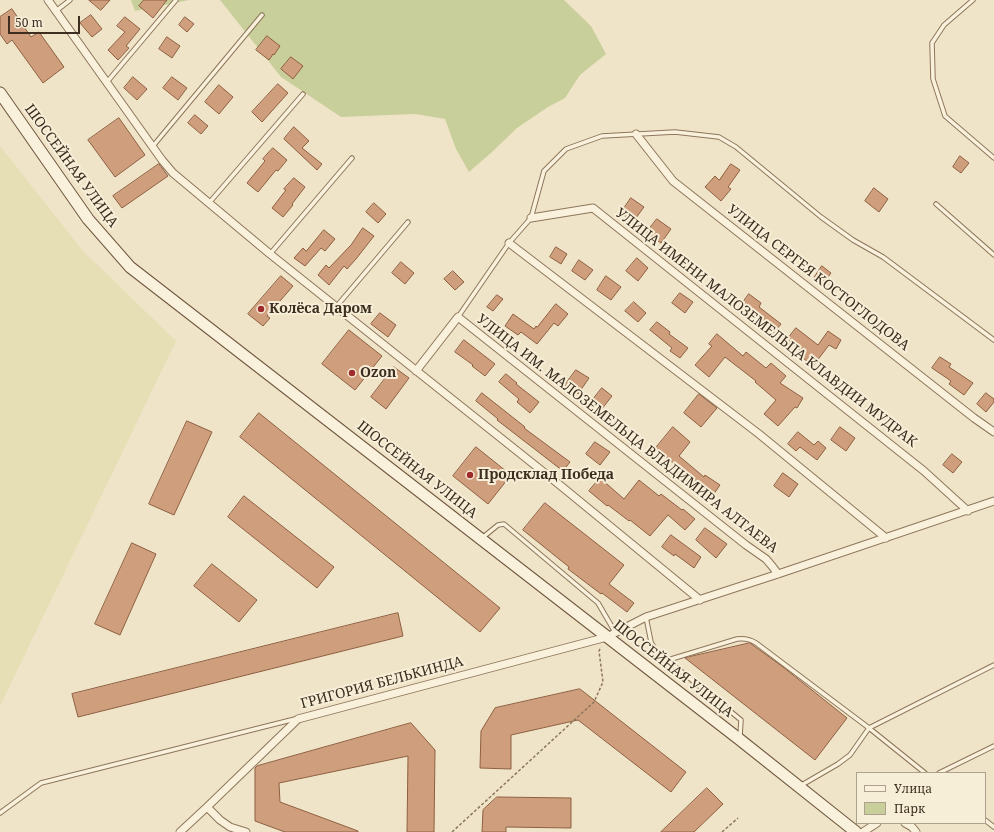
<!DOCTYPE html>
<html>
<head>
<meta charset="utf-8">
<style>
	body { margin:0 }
	#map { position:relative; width:994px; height:832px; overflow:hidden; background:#f0e4c8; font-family:"Noto Serif",serif }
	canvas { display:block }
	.legend { position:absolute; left:856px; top:772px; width:130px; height:52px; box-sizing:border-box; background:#f7eed8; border:1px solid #ada18e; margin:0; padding:5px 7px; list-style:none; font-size:12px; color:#3d2e20 }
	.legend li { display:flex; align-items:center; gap:8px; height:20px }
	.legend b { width:20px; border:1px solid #ada18e }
	.scale { position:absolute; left:8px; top:16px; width:72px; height:18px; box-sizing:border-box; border:2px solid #3d2e20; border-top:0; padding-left:5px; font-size:12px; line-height:14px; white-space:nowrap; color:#3d2e20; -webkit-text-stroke:3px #f7eed8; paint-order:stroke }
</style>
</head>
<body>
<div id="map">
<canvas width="994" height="832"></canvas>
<ul class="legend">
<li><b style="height:5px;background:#faf1dc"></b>Улица</li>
<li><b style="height:11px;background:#c9cf9b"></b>Парк</li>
</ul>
<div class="scale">50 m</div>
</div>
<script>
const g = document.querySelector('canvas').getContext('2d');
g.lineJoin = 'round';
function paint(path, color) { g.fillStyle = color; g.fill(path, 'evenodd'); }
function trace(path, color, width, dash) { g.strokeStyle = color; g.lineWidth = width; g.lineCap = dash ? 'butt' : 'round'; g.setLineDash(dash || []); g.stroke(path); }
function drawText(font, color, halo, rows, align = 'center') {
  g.font = font + ' "Noto Serif",serif'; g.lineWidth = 4; g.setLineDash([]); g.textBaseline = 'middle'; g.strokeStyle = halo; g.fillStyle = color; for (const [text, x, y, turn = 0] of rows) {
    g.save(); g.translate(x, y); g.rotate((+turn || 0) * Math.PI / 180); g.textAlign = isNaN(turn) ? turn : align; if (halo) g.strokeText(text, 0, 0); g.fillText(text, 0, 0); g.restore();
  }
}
paint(new Path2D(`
	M0,146L83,251L176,341L0,706Z`), '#e6deb5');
paint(new Path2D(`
	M131,0H189L135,11Z
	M220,0H564L591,26L606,54L580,75L565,98L548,107L517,128L492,152L469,172L456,149L445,119L415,114L341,117L281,77Z`), '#c9cf9b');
const building = new Path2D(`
	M89,0H110L101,10Z
	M144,0H167L153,18L139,6Z
	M12,9L31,37L39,32L64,67L43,83L12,40L7,44L0,34V17Z
	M91,15L102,29L92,37L80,23Z
	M125,17L140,29L126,46L129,48L118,60L108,50L125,32L117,26Z
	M185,17L194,24L187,32L179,25Z
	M267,36L280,46L274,55L273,54L269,60L256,50Z
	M167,37L180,46L172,58L159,49Z
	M291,57L303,66L293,79L281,69Z
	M133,77L147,89L137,100L124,88Z
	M172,77L187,88L178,100L163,88Z
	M278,84L288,93L262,122L252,112Z
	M219,85L233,97L219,114L205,102Z
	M195,115L208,126L201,134L188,123Z
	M119,118L145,155L115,177L88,140Z
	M294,127L309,141L302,148L322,164L317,170L284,139Z
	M273,148L287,160L278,171L276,170L258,192L247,183L265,161L263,159Z
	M960,156L969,163L961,173L953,167Z
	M159,164L168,176L122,208L113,196Z
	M731,164L740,170L728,187L731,189L721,201L705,187L715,176L719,180Z
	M294,178L305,187L292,204L293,205L283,217L272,208L286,190L284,189Z
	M874,188L888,199L879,212L865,201Z
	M631,198L644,207L633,222L621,213Z
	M374,203L386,214L378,223L366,212Z
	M657,219L671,229L661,243L646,233Z
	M363,228L374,236L356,259L347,269L344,266L329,285L318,275L326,265L329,268L351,245Z
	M324,230L335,239L325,251L321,248L305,266L294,258L303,248L306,251Z
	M556,247L567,254L561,264L550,257Z
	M637,258L648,268L638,281L626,271Z
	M579,260L593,270L585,280L572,271Z
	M401,262L414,273L405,284L392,273Z
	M822,266L831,273L823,284L814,278Z
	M453,271L464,282L455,290L444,279Z
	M281,276L293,286L267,316L270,318L263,326L248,314Z
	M606,276L621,287L611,300L597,290Z
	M680,293L693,302L685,313L672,303Z
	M749,294L761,303L759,307L781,324L772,335L760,327L763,322L741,305Z
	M497,295L503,299L493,311L487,307Z
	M634,302L646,313L638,322L625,311Z
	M556,304L568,314L558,326L554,323L537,344L521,332L518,335L505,326L513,314L534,329L536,326L537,327Z
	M380,313L396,325L388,337L371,324Z
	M657,322L670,332L669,334L688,348L680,358L670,351L672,348L650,330Z
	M796,328L818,345L828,331L841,340L836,349L829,345L813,366L803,358L805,354L787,340Z
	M349,330L382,356L355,390L322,364Z
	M717,334L743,356L746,352L766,368L771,363L786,376L780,383L803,398L797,408L795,407L778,426L764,414L776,400L755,382L756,381L725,357L709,377L695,365L712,346L709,344Z
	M464,340L495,364L485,376L472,366L473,365L455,352Z
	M940,357L951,364L949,367L973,383L964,395L949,384L951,381L932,368Z
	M394,367L409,378L386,409L371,397Z
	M576,370L589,378L578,394L565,385Z
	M506,374L517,383L516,384L539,402L530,413L517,402L519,399L499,382Z
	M602,388L612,396L601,410L591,402Z
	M482,393L525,427L524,428L570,462L563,471L497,420L498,419L476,401Z
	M986,393L994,399V402L986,412L977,404Z
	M699,394L717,408L701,427L684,413Z
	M259,413L500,608L480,632L240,437Z
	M187,421L212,432L174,515L149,504Z
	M673,427L690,442L679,456L704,477L705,475L720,485L711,498L686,481L673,470L677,466L655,449Z
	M840,427L855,438L846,451L831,440Z
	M798,432L814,445L818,441L826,448L817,460L800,447L796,451L788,444Z
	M595,442L610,452L600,465L586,454Z
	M476,447L511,475L488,504L453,476Z
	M952,454L962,462L953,473L943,465Z
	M783,473L798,484L789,497L774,486Z
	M600,478L624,499L639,480L659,496L661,494L682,510L683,509L695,519L685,530L668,515L650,536L630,520L629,521L608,505L607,506L589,491Z
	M244,496L334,567L317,588L228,517Z
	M545,503L624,565L609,584L634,603L627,612L602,593L601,594L568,569L569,567L523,530Z
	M705,528L727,544L716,558L696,540Z
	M671,535L701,557L694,568L675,554L674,556L662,547Z
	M132,543L156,554L120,635L95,624Z
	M212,564L257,600L239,622L194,586Z
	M398,613L403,636L78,717L72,694Z
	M750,643L754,646L783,667L847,718L815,760L685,658Z
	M580,689L686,772L671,792L578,720L511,735V769L480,768L481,731L495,708Z
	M411,723L435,750L434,832H407L408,756L279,783L280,802L358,831V832H285L255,821V768L257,766Z
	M707,788L723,804L694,832H661Z
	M497,797L571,798V828L506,827V832H482L483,810Z`);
paint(building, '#cf9f7d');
trace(building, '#8d5f41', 1);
const lane = new Path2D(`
	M973,0L944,25L932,43L933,79L945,116L994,158
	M56,11L70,0
	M107,82L176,0
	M153,146L262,15
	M209,203L303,94
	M936,204L994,255
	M270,254L352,158
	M336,307L408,222
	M458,317L509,243L531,218L544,171L566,149L602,136L675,132L719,137L736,147L821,217L853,240L883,257L994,340
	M482,538L498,525L504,524L598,603L615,632
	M646,617L651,642L656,651L741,720L740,736
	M668,660L737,639C745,638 750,639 756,643L869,728L925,773
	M939,773L994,746
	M800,786L838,764L850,755L869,728L994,665
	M0,813L41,783L295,719
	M985,820L994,827`);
const street = new Path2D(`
	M48,0L162,160L173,173L270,254L561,486L700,600
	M636,134L673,181L974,418L994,432
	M531,218L593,208L924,471L968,511
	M509,243L759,434L886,538
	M416,371L458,317L746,545L766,559L772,566L778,574
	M207,807L220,820L230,827L246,832
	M905,823L912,827L916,832
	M180,832L207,807L298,719L607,637L646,617L778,574L994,501
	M863,832L877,823`);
const secondary = new Path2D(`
	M0,93L88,219L130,267L739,739L856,832`);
trace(lane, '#8d765c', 5.5);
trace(street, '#8d765c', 9);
trace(secondary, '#6f573f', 13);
trace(new Path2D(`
	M452,832L594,702L603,682L599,651L601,647
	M722,832L738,818`), '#8d765c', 1.5, [3, 2]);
trace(lane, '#faf1dc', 3.5);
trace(street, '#faf1dc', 7);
trace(secondary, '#faf1dc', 11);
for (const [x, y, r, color] of [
	[261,309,4,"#9e2a2b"],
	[352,373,4,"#9e2a2b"],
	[470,475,4,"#9e2a2b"]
]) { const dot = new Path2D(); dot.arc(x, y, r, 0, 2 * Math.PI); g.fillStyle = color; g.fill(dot); trace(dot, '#f7eed8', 1.5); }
drawText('14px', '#3d2e20', '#f7eed8', [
	["ШОССЕЙНАЯ УЛИЦА",71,166,54],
	["УЛИЦА СЕРГЕЯ КОСТОГЛОДОВА",818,278,38],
	["УЛИЦА ИМЕНИ МАЛОЗЕМЕЛЬЦА КЛАВДИИ МУДРАК",766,328,38],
	["УЛИЦА ИМ. МАЛОЗЕМЕЛЬЦА ВЛАДИМИРА АЛТАЕВА",627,434,38],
	["ШОССЕЙНАЯ УЛИЦА",417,470,38],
	["ШОССЕЙНАЯ УЛИЦА",673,669,38],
	["ГРИГОРИЯ БЕЛЬКИНДА",382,683,-15]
]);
drawText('bold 14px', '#3d2e20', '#f7eed8', [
	["Колёса Даром",269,309],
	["Ozon",360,373],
	["Продсклад Победа",478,475]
], 'left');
</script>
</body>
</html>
